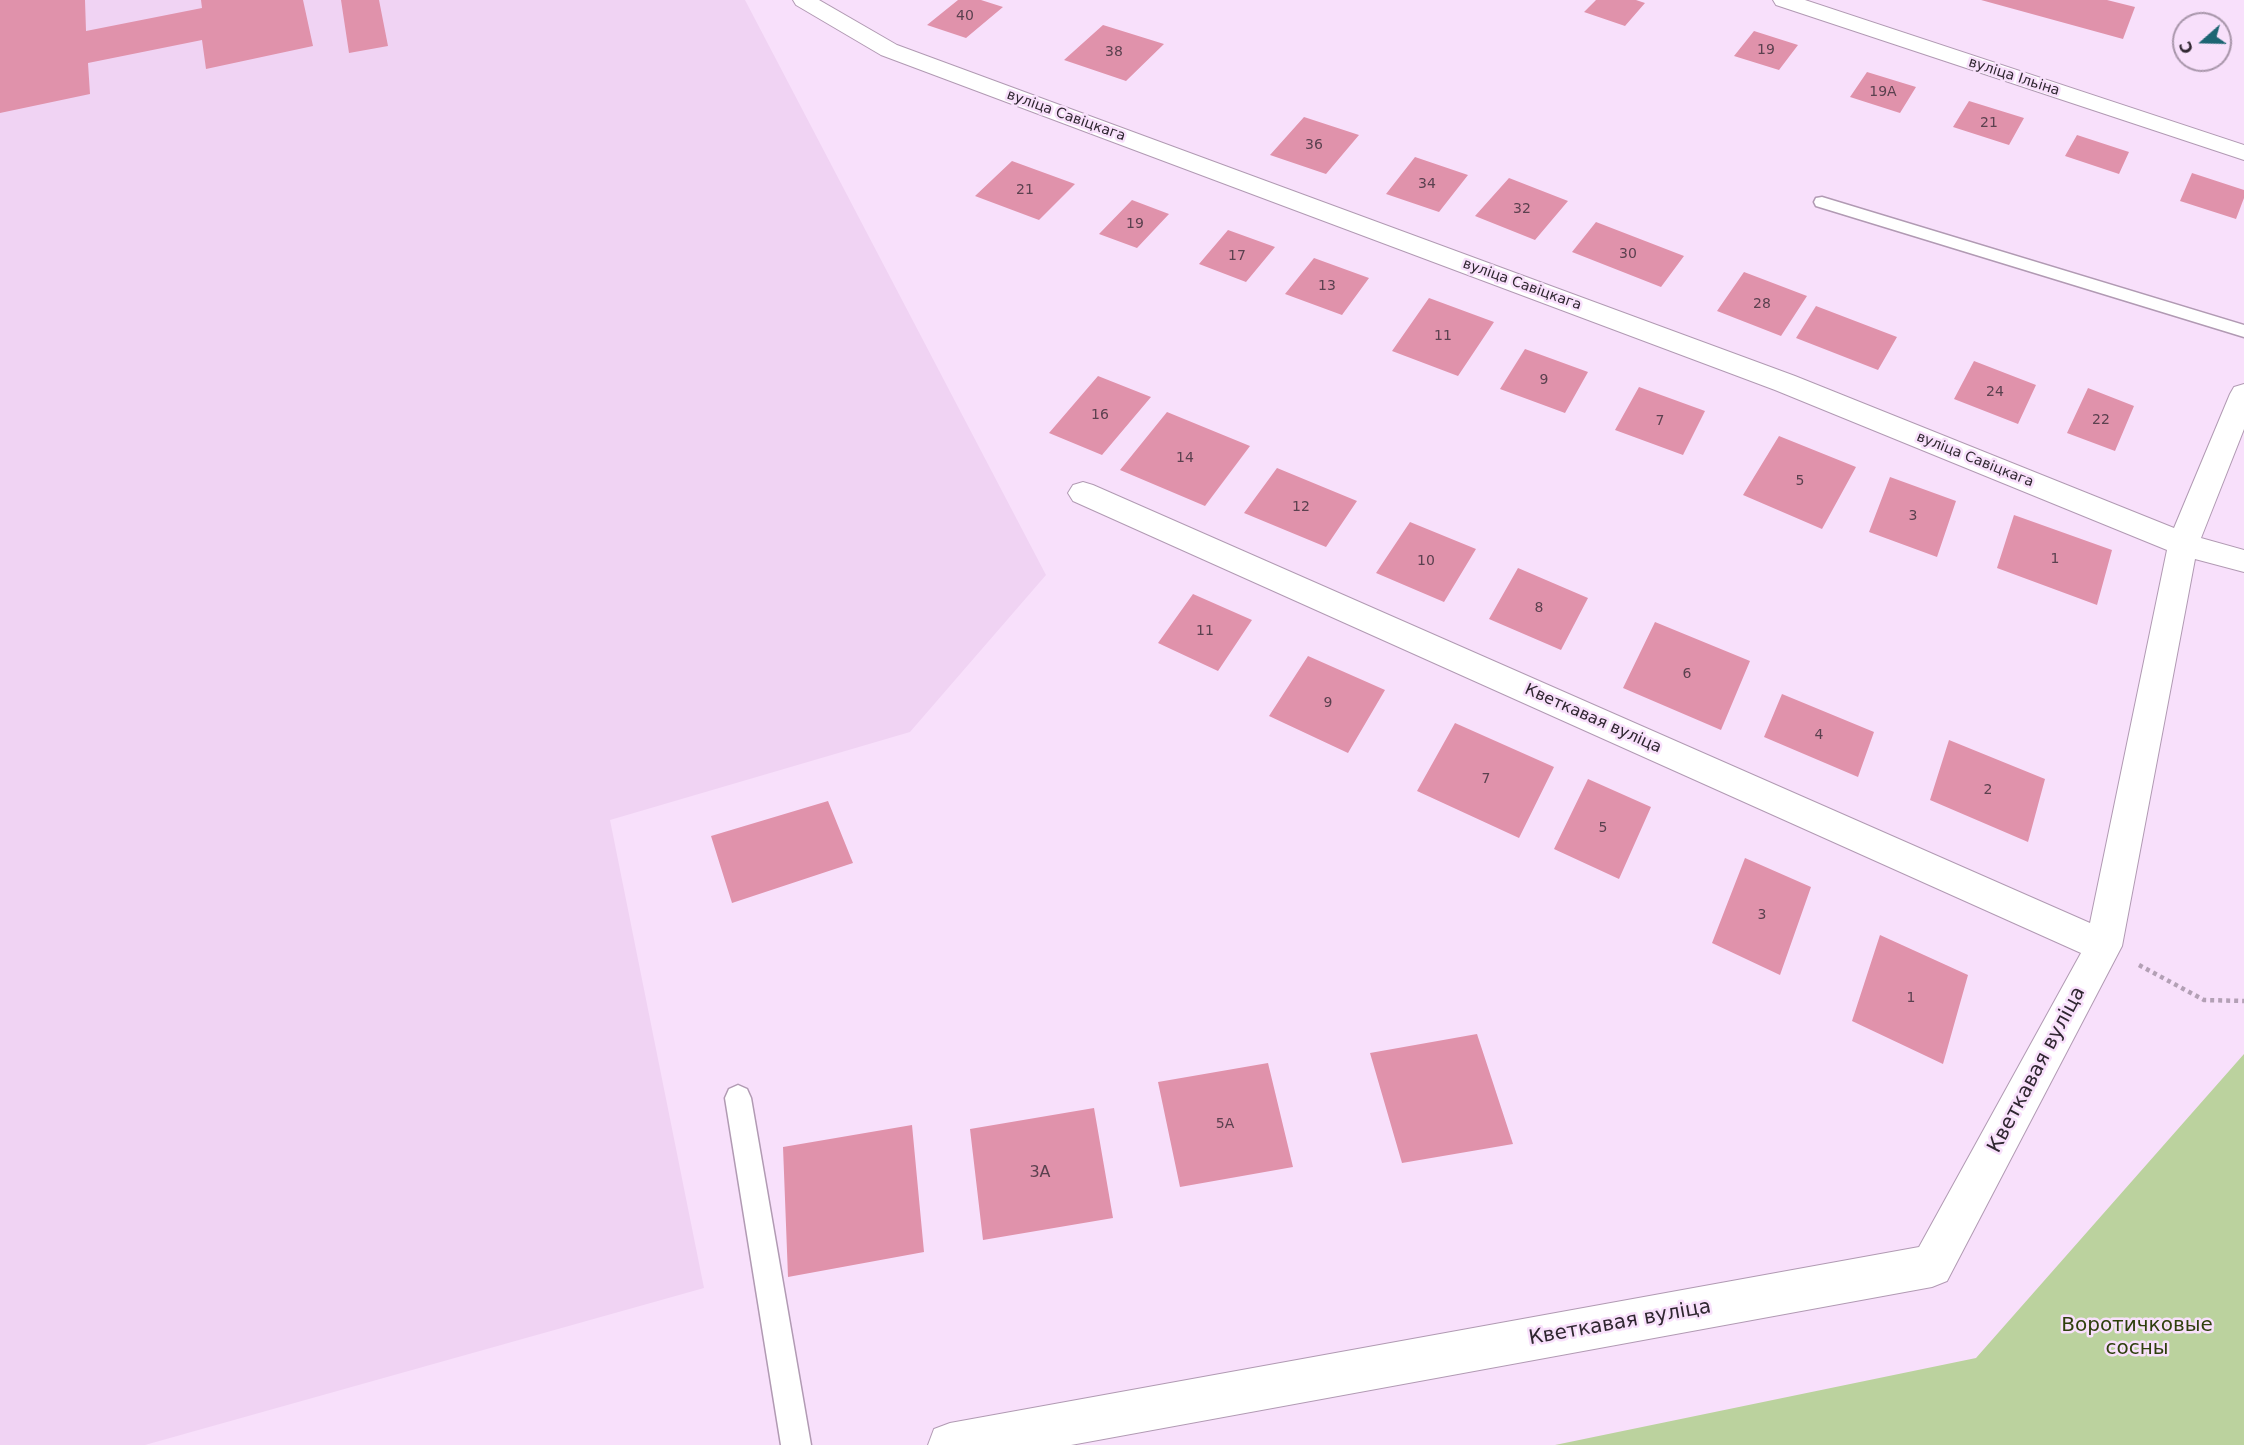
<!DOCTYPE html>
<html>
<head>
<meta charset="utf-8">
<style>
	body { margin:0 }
	#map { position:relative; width:2244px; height:1445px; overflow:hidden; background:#f8e0fb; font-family:"DejaVu Sans",sans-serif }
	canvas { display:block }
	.north { position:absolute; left:2172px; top:12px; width:60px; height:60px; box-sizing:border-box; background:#f8e0fb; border:2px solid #a896aa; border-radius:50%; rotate:250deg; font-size:16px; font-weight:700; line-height:24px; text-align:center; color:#2f2630 }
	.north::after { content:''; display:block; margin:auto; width:21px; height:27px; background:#1d6573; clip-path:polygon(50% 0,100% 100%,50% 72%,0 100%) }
</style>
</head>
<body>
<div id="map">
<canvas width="2244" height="1445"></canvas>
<div class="north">С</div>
</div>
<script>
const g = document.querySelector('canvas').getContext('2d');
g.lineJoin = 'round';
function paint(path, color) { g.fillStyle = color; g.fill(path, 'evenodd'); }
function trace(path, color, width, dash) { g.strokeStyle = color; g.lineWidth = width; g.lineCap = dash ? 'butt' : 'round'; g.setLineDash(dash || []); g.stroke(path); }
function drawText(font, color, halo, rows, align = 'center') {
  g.font = font + ' "DejaVu Sans",sans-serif'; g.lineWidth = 5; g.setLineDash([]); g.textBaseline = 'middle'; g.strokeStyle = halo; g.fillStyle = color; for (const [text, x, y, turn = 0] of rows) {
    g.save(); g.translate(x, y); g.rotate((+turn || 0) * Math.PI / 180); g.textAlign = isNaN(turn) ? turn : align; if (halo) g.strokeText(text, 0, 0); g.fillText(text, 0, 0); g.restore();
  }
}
paint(new Path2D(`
	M0,0H745L1046,575L910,732L610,820L704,1288L145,1445H0Z`), '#f0d3f3');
paint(new Path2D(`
	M2244,1054V1445H1555L1976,1358Z`), '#bbd29e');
paint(new Path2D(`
	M0,0H85L86,31L202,8L201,0H303L313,46L206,69L202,40L88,63L90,94L0,113Z
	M341,0H379L388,46L349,53Z
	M958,0H981L1003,7L966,38L927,25Z
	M1596,0H1636L1645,3L1625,26L1584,12Z
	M1981,0H2107L2135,7L2123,39Z
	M1103,25L1164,44L1126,81L1064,60Z
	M1754,31L1798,45L1779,70L1734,56Z
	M1867,72L1916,87L1900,113L1850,97Z
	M1969,101L2024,118L2009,145L1953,127Z
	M1304,117L1359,135L1326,174L1270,155Z
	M2077,135L2129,152L2119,174L2065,156Z
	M1415,157L1468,175L1439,212L1386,194Z
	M1012,161L1075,184L1039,220L975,196Z
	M2192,173L2244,190V198L2236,219L2180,201Z
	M1509,178L1568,201L1535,240L1475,216Z
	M1132,200L1169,214L1137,248L1099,234Z
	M1596,222L1684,256L1661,287L1572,252Z
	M1228,230L1275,247L1246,282L1199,264Z
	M1314,258L1369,278L1342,315L1285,294Z
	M1744,272L1807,296L1781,336L1717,311Z
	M1429,298L1494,322L1458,376L1392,351Z
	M1816,306L1897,337L1878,370L1796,338Z
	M1525,349L1588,372L1565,413L1500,389Z
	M1974,361L2036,385L2018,424L1954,399Z
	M1098,376L1151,397L1102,455L1049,433Z
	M1639,387L1705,411L1683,455L1615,430Z
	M2088,388L2134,406L2115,451L2067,433Z
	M1167,412L1250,446L1205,506L1120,470Z
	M1779,436L1856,467L1822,529L1743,495Z
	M1277,468L1357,501L1326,547L1244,513Z
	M1890,477L1956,501L1937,557L1869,532Z
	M2014,515L2112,550L2097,605L1997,568Z
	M1410,522L1476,549L1444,602L1376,573Z
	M1518,568L1588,598L1561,650L1489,619Z
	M1193,594L1252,620L1218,671L1158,643Z
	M1655,622L1750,661L1721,730L1623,688Z
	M1308,656L1385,690L1348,753L1269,716Z
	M1782,694L1874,732L1858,777L1764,737Z
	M1455,723L1554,767L1519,838L1417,791Z
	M1949,740L2045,779L2028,842L1930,800Z
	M1588,779L1651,807L1619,879L1554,849Z
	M828,801L853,863L732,903L711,836Z
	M1745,858L1811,887L1780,975L1712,943Z
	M1880,935L1968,975L1943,1064L1852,1021Z
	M1477,1034L1513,1144L1402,1163L1370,1053Z
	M1268,1063L1293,1167L1180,1187L1158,1082Z
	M1094,1108L1113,1218L983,1240L970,1129Z
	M912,1125L924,1252L788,1277L783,1147Z`), '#e092ab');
const lane = new Path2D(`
	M1822,197L2244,325V337L1816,206L1814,202L1816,198Z
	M738,1085L747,1089L751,1098L811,1445H781L725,1098L729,1089Z`);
const street = new Path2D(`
	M793,0H819L897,45L1795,376L2174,528L2230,394L2234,387L2244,384V429L2201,538L2244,550V572L2195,559L2122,946L1947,1281L1932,1287L1071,1445H928L934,1429L950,1423L1919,1247L2081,953L1073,501L1068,493L1073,485L1083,482L1093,485L2090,923L2167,550L1775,390L881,55L796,5Z
	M1773,0H1805L2244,145V160L1776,5Z`);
trace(lane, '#b19ab3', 3);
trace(street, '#b19ab3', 2);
trace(new Path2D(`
	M2139,965L2204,1000L2244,1001`), '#b3a0b5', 4.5, [4, 4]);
paint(lane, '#fff');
paint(street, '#fff');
drawText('14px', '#5b414f', null, [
	["40",965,16],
	["19",1766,50],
	["38",1114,52],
	["19А",1883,92],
	["21",1989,123],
	["36",1314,145],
	["34",1427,184],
	["21",1025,190],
	["32",1522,209],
	["19",1135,224],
	["30",1628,254],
	["17",1237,256],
	["13",1327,286],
	["28",1762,304],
	["11",1443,336],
	["9",1544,380],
	["24",1995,392],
	["16",1100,415],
	["22",2101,420],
	["7",1660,421],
	["14",1185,458],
	["5",1800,481],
	["12",1301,507],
	["3",1913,516],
	["1",2055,559],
	["10",1426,561],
	["8",1539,608],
	["11",1205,631],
	["6",1687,674],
	["9",1328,703],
	["4",1819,735],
	["7",1486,779],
	["2",1988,790],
	["5",1603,828],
	["3",1762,915],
	["1",1911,998],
	["5А",1225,1124]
]);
drawText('14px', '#2f2630', '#f8e0fb', [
	["вуліца Ільіна",2014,77,18],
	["вуліца Савіцкага",1066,116,20],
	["вуліца Савіцкага",1522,285,20],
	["вуліца Савіцкага",1975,460,22]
]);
drawText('16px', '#2f2630', '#f8e0fb', [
	["Кветкавая вуліца",1593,719,24]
]);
drawText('16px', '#5b414f', null, [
	["3А",1040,1173]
]);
drawText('20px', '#2f2630', '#f8e0fb', [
	["Кветкавая вуліца",2037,1070,-62],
	["Кветкавая вуліца",1620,1323,-10]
]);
drawText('20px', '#2e3f0c', '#f8e0fb', [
	["Воротичковые",2137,1326],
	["сосны",2137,1349]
]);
</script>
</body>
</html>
